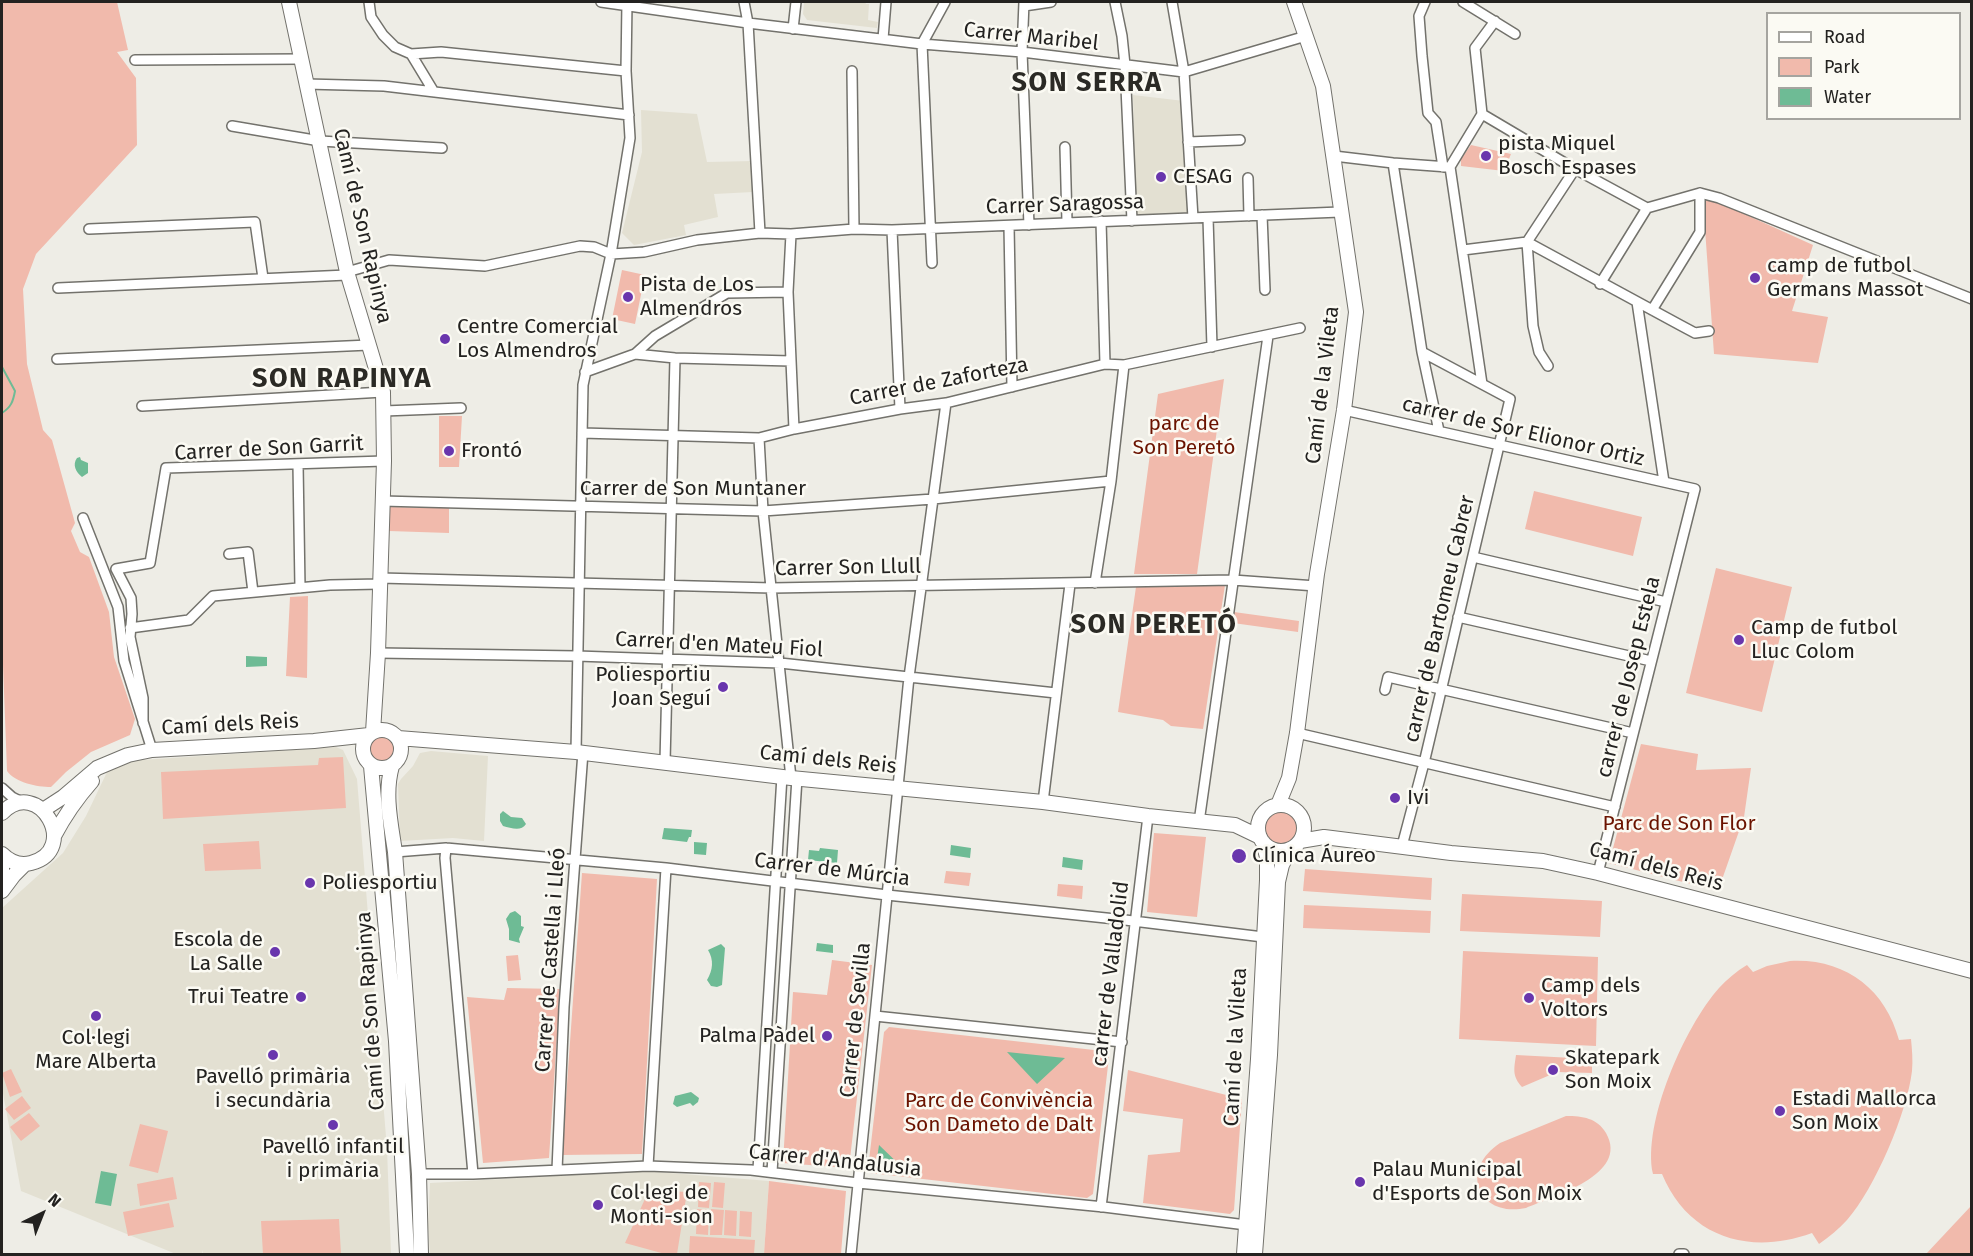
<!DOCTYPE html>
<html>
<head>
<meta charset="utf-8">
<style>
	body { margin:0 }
	#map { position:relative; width:1973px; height:1256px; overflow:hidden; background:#eeede6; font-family:"Fira Sans",sans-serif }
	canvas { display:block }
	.frame { position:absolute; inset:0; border:3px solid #232220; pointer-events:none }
	.legend { position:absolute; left:1766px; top:12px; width:195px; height:108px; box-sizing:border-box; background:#fbfaf3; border:2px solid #a5a49f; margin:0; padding:8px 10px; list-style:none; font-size:18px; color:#232220 }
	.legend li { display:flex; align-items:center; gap:12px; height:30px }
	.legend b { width:30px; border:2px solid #a5a49f }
	.north { position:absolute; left:12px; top:1184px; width:60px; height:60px; -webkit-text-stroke:4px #fbfaf3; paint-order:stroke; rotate:43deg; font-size:16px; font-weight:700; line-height:24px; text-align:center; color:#232220 }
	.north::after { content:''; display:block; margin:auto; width:21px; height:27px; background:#232220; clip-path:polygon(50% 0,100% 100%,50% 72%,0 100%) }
</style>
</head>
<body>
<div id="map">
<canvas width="1973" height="1256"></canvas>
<div class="frame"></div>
<ul class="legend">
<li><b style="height:8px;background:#fff"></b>Road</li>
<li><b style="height:16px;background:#f1baac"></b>Park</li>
<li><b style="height:16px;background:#6ebb95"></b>Water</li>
</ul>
<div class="north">N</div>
</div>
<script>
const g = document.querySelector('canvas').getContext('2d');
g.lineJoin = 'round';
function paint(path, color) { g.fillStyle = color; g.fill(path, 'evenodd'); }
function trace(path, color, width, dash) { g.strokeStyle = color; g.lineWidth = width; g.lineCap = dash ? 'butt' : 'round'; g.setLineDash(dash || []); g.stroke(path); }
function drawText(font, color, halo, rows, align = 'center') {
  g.font = font + ' "Fira Sans",sans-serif'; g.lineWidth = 5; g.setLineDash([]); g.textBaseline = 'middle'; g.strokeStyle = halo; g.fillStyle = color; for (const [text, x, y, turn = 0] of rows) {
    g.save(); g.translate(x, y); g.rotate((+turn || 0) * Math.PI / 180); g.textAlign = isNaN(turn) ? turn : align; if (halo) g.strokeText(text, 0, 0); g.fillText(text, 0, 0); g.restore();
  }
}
paint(new Path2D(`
	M804,2H865L866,4H869L868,20L878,22L877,28L807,20L803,14Z
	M1133,95L1184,101L1188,212L1185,215L1139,217L1136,214Z
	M641,110L697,114L707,162L753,161V192L714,194L718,217L684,225L686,235L634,245L622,233L642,152Z
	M336,747L343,750L357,779L387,1149L391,1254H203V1250L202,1254H176L21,1191L2,1088V908L63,853L86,816L108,770L126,761Z
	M431,751L488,756L484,841L453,838L400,841L398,784L401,779L413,766L420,753Z
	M646,1171L769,1181L764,1254H430L428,1226L430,1183Z`), '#e3e0d2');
paint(new Path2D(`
	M2,2H117L128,50L117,52L136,78L137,145L36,254L23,289L27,364L43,430L52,440L75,523L71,531L80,552L89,557L109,612L114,657L135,719L130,735L91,752L66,772L51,787C37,787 16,783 7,771L2,638Z
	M1471,145L1511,154L1504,171L1461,166V159Z
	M1709,198L1813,245L1792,311L1828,317L1818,363L1714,354L1703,201Z
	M622,270L645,275L635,324L612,319Z
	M1224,379L1197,574H1134L1158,394Z
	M439,416H462L459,467H439Z
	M1534,491L1642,517L1633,556L1525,529Z
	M389,507L449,508V533L389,531Z
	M1716,568L1792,587L1762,712L1686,693Z
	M1225,585L1203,729L1171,726L1163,720L1118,712L1136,587Z
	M308,596L307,678L286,676L290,597Z
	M1234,612L1299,621L1298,632L1233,623Z
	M367 751a15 15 0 1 1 30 0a15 15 0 1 1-30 0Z
	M1641,744L1698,754L1696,770L1751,768L1744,817L1718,891L1609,863Z
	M343,757L346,808L163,819L161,772L318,765L319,758Z
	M1265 828a18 18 0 1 1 36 0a18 18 0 1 1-36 0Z
	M1154,833L1206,837L1197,917L1147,912Z
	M259,841L261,869L205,871L203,844Z
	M1305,869L1432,878L1431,900L1303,891Z
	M946,871L971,873L969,886L944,883Z
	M582,873L657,879L642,1154L562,1155Z
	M1058,884L1083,886L1082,899L1057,896Z
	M1462,894L1602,901L1600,937L1460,931Z
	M1304,905L1431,911L1430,933L1303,928Z
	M1463,951L1598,957L1596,1046L1459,1039Z
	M518,955L521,980L508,981L506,956Z
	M832,960L872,965L849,1168L783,1163L793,992L827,995Z
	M1790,961C1844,958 1885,988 1899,1040L1911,1039C1912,1050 1913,1060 1912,1071C1907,1113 1875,1188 1847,1220C1839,1229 1829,1237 1819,1244L1812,1233C1749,1256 1688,1237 1662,1174H1653C1642,1123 1685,1026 1719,988C1727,979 1737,971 1747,965L1753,972L1767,966Z
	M507,988L560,989L549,1158L483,1163L467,997L504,1000Z
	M889,1027L1103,1051L1109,1057L1093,1194L1087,1198L871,1173L868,1169L884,1032Z
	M1516,1055L1592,1059V1073L1557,1072L1522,1087C1512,1076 1514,1069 1516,1055Z
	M11,1069L22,1092L10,1097L2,1073Z
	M1128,1070L1242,1099L1234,1210L1230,1214L1143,1203L1148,1155L1180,1152L1183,1119L1123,1111Z
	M22,1096L31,1108L14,1120L5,1109Z
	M29,1113L40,1126L21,1141L10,1127Z
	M1566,1116C1583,1116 1597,1118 1606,1133C1630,1175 1553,1196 1526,1208C1479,1218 1458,1171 1500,1143Z
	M140,1124L168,1131L158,1173L129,1166Z
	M173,1177L177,1199L140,1206L137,1184Z
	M769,1181L846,1191L841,1254H764Z
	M699,1182L711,1183L709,1208L698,1207Z
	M714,1182L725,1183L723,1208L712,1207Z
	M649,1190L687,1192L677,1254H665L625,1243Z
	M169,1203L174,1227L128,1236L123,1212Z
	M1971,1206V1254H1926Z
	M697,1209L709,1210L708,1235L696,1234Z
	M711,1209L724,1210L722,1235H710Z
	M725,1210L737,1211L736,1236L724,1235Z
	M740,1211L752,1212L751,1237L739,1236Z
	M339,1219L341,1254H263L261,1221Z
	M690,1236L755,1240L754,1254H689Z`), '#f1baac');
paint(new Path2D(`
	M80,457L81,460L88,463V473L82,477C76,472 72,465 77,458Z
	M246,656L267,657V666L246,667Z
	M503,811L511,817L522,818L526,824C521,832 511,828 503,826L500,821V814Z
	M664,828L692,830L691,837H689L687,842L662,839Z
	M694,842L707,843L706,855L694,854Z
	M951,845L971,848L970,858L950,855Z
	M820,848L838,850L837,863L808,860L809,850L819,851Z
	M1063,857L1083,860L1082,870L1062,867Z
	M515,911L521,916V926L524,927L519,939L520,943L509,940V929L506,919L510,913Z
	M817,943L833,945V953L816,951Z
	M721,944L725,948L722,985L717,987L711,986L707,980C713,970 714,960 708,950Z
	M1007,1052L1065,1058L1037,1084Z
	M691,1092L699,1098L698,1102L693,1106L690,1103L677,1107L673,1104L675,1096Z
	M879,1145L905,1170L876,1166Z
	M101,1171L117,1174L111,1206L95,1203Z`), '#6ebb95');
trace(new Path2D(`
	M2,367L15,391C13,402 11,407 2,413`), '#6ebb95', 2);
const street = new Path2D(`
	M369,2L371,17L383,35L395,47L411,54L434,92
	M601,2L748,23L922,44L1022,52L1184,72L1306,36
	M744,2L748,23L760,233
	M1024,2L1022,52L1029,225
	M1115,2L1122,36L1125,65L1132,221
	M1172,2L1184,72L1193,218
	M1425,2L1419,16L1422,56L1428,113L1436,122L1443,167
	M1463,2L1515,34
	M1024,6L1051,2
	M793,29L796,2
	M883,39L886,2
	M411,54L441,52L626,71
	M135,60L302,59
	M852,71L854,229
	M306,84L384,86L629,115
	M1482,114L1575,169L1647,208L1700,193L1719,198L1972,299
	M232,126L320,141L442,148
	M1188,142L1240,140
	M1065,147L1067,222
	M1334,156L1393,163L1448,167
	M1393,163L1422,352L1439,431
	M1450,167L1482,384
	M1450,167L1482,114L1475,48L1495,21
	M1248,178L1249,216
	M1262,215L1265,290
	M1208,218L1212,347
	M1101,221L1105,364
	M1009,226L1012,387
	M89,229L255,222L263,278
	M892,230L900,409
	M791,234L788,292L794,429
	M1463,250L1527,242L1680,325L1695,333L1709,331
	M932,263L922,44L945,2
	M347,272L389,260L485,266L580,246L594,247L611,254L644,252L697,240L760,233L791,234L854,229L892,230L1340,212
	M1600,284L1647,208
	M58,288L347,275
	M1637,302L1664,482
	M1652,310L1700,232V193
	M635,354L675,358L791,361
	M57,359L369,345
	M1548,366L1539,352L1533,326L1527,242L1575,169
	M585,372L635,354L655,336L727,293L788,292
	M142,406L383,392
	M1344,410L1695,489L1598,873
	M384,411L461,408
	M582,433L759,438L794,429L900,409L946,403L1105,364L1124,365L1300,328
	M759,438L763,511L791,778
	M298,464L300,588
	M382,501L763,511L933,499L1111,481
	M83,518L118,607L124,661L152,750
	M229,554L248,552L253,592
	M1473,557L1666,602
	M380,578L772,588L1233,580L1316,586
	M1095,583L1111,481L1124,365
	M1458,617L1651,661
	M130,628L189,620L213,596L330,585L380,584
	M378,653L577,656L780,663L1056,693
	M1385,690L1388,677L1633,733
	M143,723V698L130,637L132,614L131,598L116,569L150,563L166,468L384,461
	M1297,733L1615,807
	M576,752L583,385L611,254L630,138L626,71L627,2
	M665,762L675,358
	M2,788L12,797L24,803
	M1043,802L1070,584
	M1199,822L1268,336
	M1402,846L1424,763L1510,399L1422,352
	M446,848L445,858L473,1174
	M395,852L446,848L666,868L887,895L1125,920L1263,937
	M875,1016L1122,1042
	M648,1166L666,868
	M557,1170L564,1007L583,752
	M758,1170L782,776
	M772,1172L797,778
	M419,1174H473L648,1166L751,1170L858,1183L1104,1207L1246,1225
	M1101,1207L1148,816
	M851,1254L909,677L946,403
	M1679,1254H1684`);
const secondary = new Path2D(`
	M289,2L347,272L383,392L384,461L378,653L373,732
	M363 749a19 19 0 1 1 38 0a19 19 0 1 1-38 0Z
	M398,738L576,752L791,778L1043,802L1148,816L1235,825L1260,837
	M371,766L396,1041L407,1254
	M392,766C384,794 391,824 395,852L419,1174L421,1254
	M1278,805L1289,778L1297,733L1317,574L1344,410L1356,312L1323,86L1294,2
	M1258 828a23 23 0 1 1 46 0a23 23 0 1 1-46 0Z
	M43,810L63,797L97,768L128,755L152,750L314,741L369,735
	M2,813C39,775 81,850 31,863C20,866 10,862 2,854
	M54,836C65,815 77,798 92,781
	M1300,841L1324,837L1451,853L1543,861L1598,873L1972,971
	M2,866V875
	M2,891L14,875L25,864
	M1244,1254L1258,1059L1267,880V857L1263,842
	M1255,1254L1270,1055L1278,882L1282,865L1290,849`);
trace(street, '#73726c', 12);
trace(secondary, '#73726c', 16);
trace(street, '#fff', 9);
trace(secondary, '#fff', 14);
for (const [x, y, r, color] of [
	[1486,156,6,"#6936ad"],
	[1161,177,6,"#6936ad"],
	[1755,278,6,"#6936ad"],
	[628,297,6,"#6936ad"],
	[445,339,6,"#6936ad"],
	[449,451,6,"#6936ad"],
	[1739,640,6,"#6936ad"],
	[723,687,6,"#6936ad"],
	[1395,798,6,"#6936ad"],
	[1239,856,8,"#6936ad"],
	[310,883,6,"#6936ad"],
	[275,952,6,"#6936ad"],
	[301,997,6,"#6936ad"],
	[1529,998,6,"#6936ad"],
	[96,1016,6,"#6936ad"],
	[827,1036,6,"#6936ad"],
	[273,1055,6,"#6936ad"],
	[1553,1070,6,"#6936ad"],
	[1780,1111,6,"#6936ad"],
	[333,1125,6,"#6936ad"],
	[1360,1182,6,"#6936ad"],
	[598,1205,6,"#6936ad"]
]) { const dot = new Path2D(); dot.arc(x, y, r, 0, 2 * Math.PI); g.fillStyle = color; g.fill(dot); trace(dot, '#fbfaf3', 2); }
drawText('21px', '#232220', '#fbfaf3', [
	["Carrer Maribel",1031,37,6],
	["Carrer Saragossa",1065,205,-2],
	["Camí de Son Rapinya",362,226,77],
	["Carrer de Zaforteza",939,382,-11],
	["Camí de la Vileta",1323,385,-83],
	["carrer de Sor Elionor Ortiz",1523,432,13],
	["Carrer de Son Garrit",269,449,-3],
	["Carrer de Son Muntaner",693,489],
	["Carrer Son Llull",848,568,-1],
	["carrer de Bartomeu Cabrer",1440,619,-77],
	["Carrer d'en Mateu Fiol",719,645,3],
	["carrer de Josep Estela",1629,677,-76],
	["Camí dels Reis",230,725,-3],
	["Camí dels Reis",828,760,6],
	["Camí dels Reis",1656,867,15],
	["Carrer de Múrcia",832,870,7],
	["Carrer de Castella i Lleó",551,960,-86],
	["carrer de Valladolid",1111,974,-83],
	["Camí de Son Rapinya",371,1011,-94],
	["Carrer de Sevilla",856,1020,-84],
	["Camí de la Vileta",1236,1047,-87],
	["Carrer d'Andalusia",835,1161,6]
]);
drawText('21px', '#232220', '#fbfaf3', [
	["pista Miquel",1498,144],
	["Bosch Espases",1498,168],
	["CESAG",1173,177],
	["camp de futbol",1767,266],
	["Germans Massot",1767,290],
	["Pista de Los",640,285],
	["Almendros",640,309],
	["Centre Comercial",457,327],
	["Los Almendros",457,351],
	["Frontó",461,451],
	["Camp de futbol",1751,628],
	["Lluc Colom",1751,652],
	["Poliesportiu",711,675,"right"],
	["Joan Seguí",711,699,"right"],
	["Ivi",1407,798],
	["Clínica Áureo",1252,856],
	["Poliesportiu",322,883],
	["Escola de",263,940,"right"],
	["La Salle",263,964,"right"],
	["Camp dels",1541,986],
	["Voltors",1541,1010],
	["Trui Teatre",289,997,"right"],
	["Palma Pàdel",815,1036,"right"],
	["Col·legi",96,1038,"center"],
	["Mare Alberta",96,1062,"center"],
	["Skatepark",1565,1058],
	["Son Moix",1565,1082],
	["Pavelló primària",273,1077,"center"],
	["i secundària",273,1101,"center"],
	["Estadi Mallorca",1792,1099],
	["Son Moix",1792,1123],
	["Pavelló infantil",333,1147,"center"],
	["i primària",333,1171,"center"],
	["Palau Municipal",1372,1170],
	["d'Esports de Son Moix",1372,1194],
	["Col·legi de",610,1193],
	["Monti-sion",610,1217]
], 'left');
drawText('21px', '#6b1300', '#fbfaf3', [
	["parc de",1184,424],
	["Son Peretó",1184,448],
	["Parc de Son Flor",1679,824],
	["Parc de Convivència",999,1101],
	["Son Dameto de Dalt",999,1125]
]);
g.letterSpacing = '1.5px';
drawText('bold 27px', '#2b2a25', '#fbfaf3', [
	["SON SERRA",1087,83],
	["SON RAPINYA",342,379],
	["SON PERETÓ",1154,625]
]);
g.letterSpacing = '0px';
</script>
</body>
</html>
